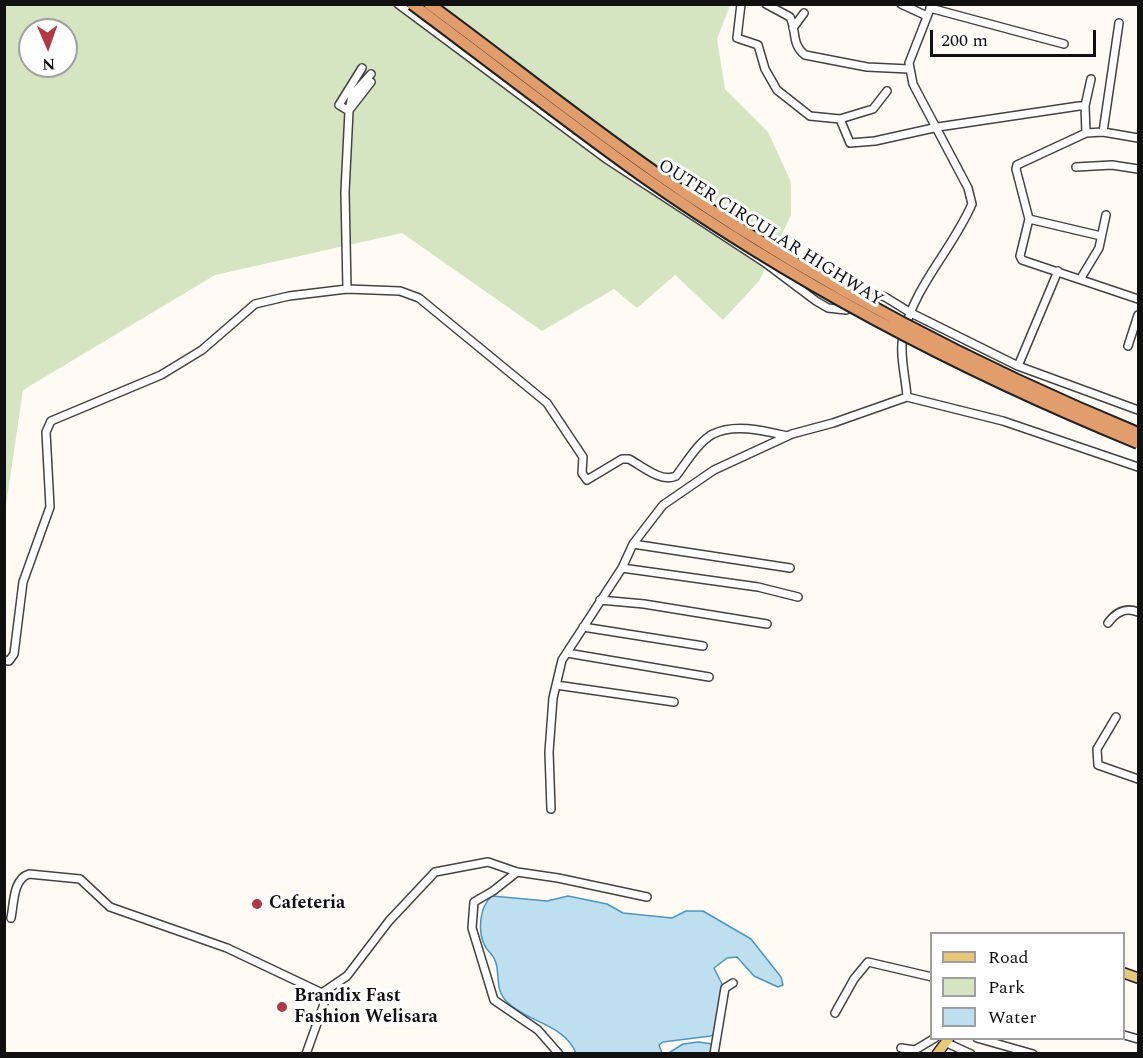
<!DOCTYPE html>
<html>
<head>
<meta charset="utf-8">
<style>
	body { margin:0 }
	#map { position:relative; width:1143px; height:1058px; overflow:hidden; background:#fdfbf4; font-family:Spectral,serif }
	canvas { display:block }
	.frame { position:absolute; inset:0; border:6px solid #101010; pointer-events:none }
	.legend { position:absolute; left:930px; top:932px; width:195px; height:108px; box-sizing:border-box; background:#fff; border:2px solid #9f9f9f; margin:0; padding:8px 10px; list-style:none; font-size:18px; color:#101010 }
	.legend li { display:flex; align-items:center; gap:12px; height:30px }
	.legend b { width:30px; border:2px solid #9f9f9f }
	.north { position:absolute; left:18px; top:18px; width:60px; height:60px; box-sizing:border-box; background:#fff; border:2px solid #9f9f9f; border-radius:50%; rotate:178deg; font-size:16px; font-weight:700; line-height:24px; text-align:center; color:#101010 }
	.north::after { content:''; display:block; margin:auto; width:21px; height:27px; background:#ae3944; clip-path:polygon(50% 0,100% 100%,50% 72%,0 100%) }
	.scale { position:absolute; left:930px; top:30px; width:166px; height:27px; box-sizing:border-box; border:3px solid #101010; border-top:0; padding-left:8px; font-size:18px; line-height:21px; white-space:nowrap; color:#101010; -webkit-text-stroke:4px #fff; paint-order:stroke }
</style>
</head>
<body>
<div id="map">
<canvas width="1143" height="1058"></canvas>
<div class="frame"></div>
<ul class="legend">
<li><b style="height:8px;background:#e7c77a"></b>Road</li>
<li><b style="height:16px;background:#d5e4c1"></b>Park</li>
<li><b style="height:16px;background:#bedfef"></b>Water</li>
</ul>
<div class="north">N</div>
<div class="scale">200 m</div>
</div>
<script>
const g = document.querySelector('canvas').getContext('2d');
g.lineJoin = 'round';
function paint(path, color) { g.fillStyle = color; g.fill(path, 'evenodd'); }
function trace(path, color, width, dash) { g.strokeStyle = color; g.lineWidth = width; g.lineCap = dash ? 'butt' : 'round'; g.setLineDash(dash || []); g.stroke(path); }
function drawText(font, color, halo, rows, align = 'center') {
  g.font = font + ' Spectral,serif'; g.lineWidth = 6; g.setLineDash([]); g.textBaseline = 'middle'; g.strokeStyle = halo; g.fillStyle = color; for (const [text, x, y, turn = 0] of rows) {
    g.save(); g.translate(x, y); g.rotate((+turn || 0) * Math.PI / 180); g.textAlign = isNaN(turn) ? turn : align; if (halo) g.strokeText(text, 0, 0); g.fillText(text, 0, 0); g.restore();
  }
}
paint(new Path2D(`
	M9,4L730,5L717,39L725,89L768,132L791,182V215L759,281L723,320L675,275L637,308L614,289L542,331L402,233L215,275L23,390L5,512V7ZM30,30H66V66H30Z`), '#d5e4c1');
const water = new Path2D(`
	M492,896L547,901L568,896L607,904L623,913L672,918L686,911H703L751,939L781,977L783,985L778,987L754,976L737,957L727,958L714,968L722,984L715,1033L711,1036L663,1042L659,1045L662,1053H576C563,1023 528,1023 507,1002C495,990 500,978 496,963C494,956 490,953 486,948C477,933 479,907 492,896Z
	M698,1042L713,1044L711,1053L667,1054L683,1044Z`);
paint(water, '#bedfef');
trace(water, '#4e96bd', 1.5);
const minor = new Path2D(`
	M398,4L605,158L764,262L816,301L828,308L846,310L879,295L885,297L911,313L1018,366L1138,410
	M741,4L737,38L758,45L765,69L777,90L810,116L840,119L850,143L875,141L938,127L1079,106H1085L1086,133
	M766,4L790,17C797,31 791,44 805,55L867,67L909,69
	M901,4L927,16
	M930,8L1064,44
	M793,28L804,13
	M1085,106L1091,79
	M350,109L371,82
	M349,111L339,105L362,68
	M840,119L873,109L887,91
	M1103,132L1119,23
	M1076,167L1112,165L1138,169
	M1029,219L1020,256L1022,260L1138,299
	M1101,236L1029,219L1016,169L1017,165L1086,133L1103,132L1138,138
	M1081,278L1099,248L1106,215
	M347,289L345,192L349,111L352,95L371,74
	M1128,346L1138,315
	M1018,366L1058,271
	M907,397C906,379 899,354 903,336C914,286 952,250 972,204L968,188L913,84L909,63L932,4
	M633,544L790,568
	M622,568L758,587L798,597
	M600,600L644,604L767,624
	M1108,623C1116,612 1125,607 1138,612
	M583,627L703,646
	M567,653L709,677
	M4,660L9,661L14,654L23,582L50,507L46,432L51,421L161,375L202,350L255,304L289,296L347,289L400,291L419,298L547,403L583,457L582,473L587,480L622,459H629C642,466 661,483 676,476C686,463 699,441 713,434C735,423 765,431 787,436
	M556,685L674,702
	M1116,717L1097,749L1098,765L1138,779
	M551,809L549,752L553,698L562,660L622,568L633,544L663,505L714,470L792,434L833,423L907,397L1003,421L1138,467
	M517,872L493,891L474,902L472,928L494,1000L538,1030L559,1054
	M11,918C14,903 13,879 29,874L80,879L110,907L227,948L322,993L324,1004L306,1054
	M322,993L347,976L389,921L435,872L488,862L517,872L558,878L647,897
	M835,1013L854,979L868,962L932,977
	M1124,1035L1138,1039
	M977,1038L1033,1054
	M947,1043L971,1054
	M901,1048L915,1050L935,1038
	M714,1054L725,988L733,983`);
const major = new Path2D(`
	M1124,973L1138,978
	M937,1054L949,1038`);
trace(minor, '#434343', 10);
trace(major, '#212121', 12);
trace(minor, '#fff', 7);
trace(major, '#e7c77a', 9);
const highwayBridge = new Path2D(`
	M412,4C489,61 564,120 641,175C795,284 964,372 1138,443
	M429,4C515,67 597,134 685,193C828,289 980,368 1138,433`);
trace(highwayBridge, '#212121', 14, []);
trace(highwayBridge, '#e29d6d', 10);
for (const [x, y, r, color] of [
	[257,904,6,"#ae3944"],
	[282,1007,6,"#ae3944"]
]) { const dot = new Path2D(); dot.arc(x, y, r, 0, 2 * Math.PI); g.fillStyle = color; g.fill(dot); trace(dot, '#fff', 2); }
drawText('18px', '#101010', '#fff', [
	["OUTER CIRCULAR HIGHWAY",770,234,32]
]);
drawText('bold 18px', '#101010', '#fff', [
	["Cafeteria",269,904],
	["Brandix Fast",294,997],
	["Fashion Welisara",294,1018]
], 'left');
</script>
</body>
</html>
